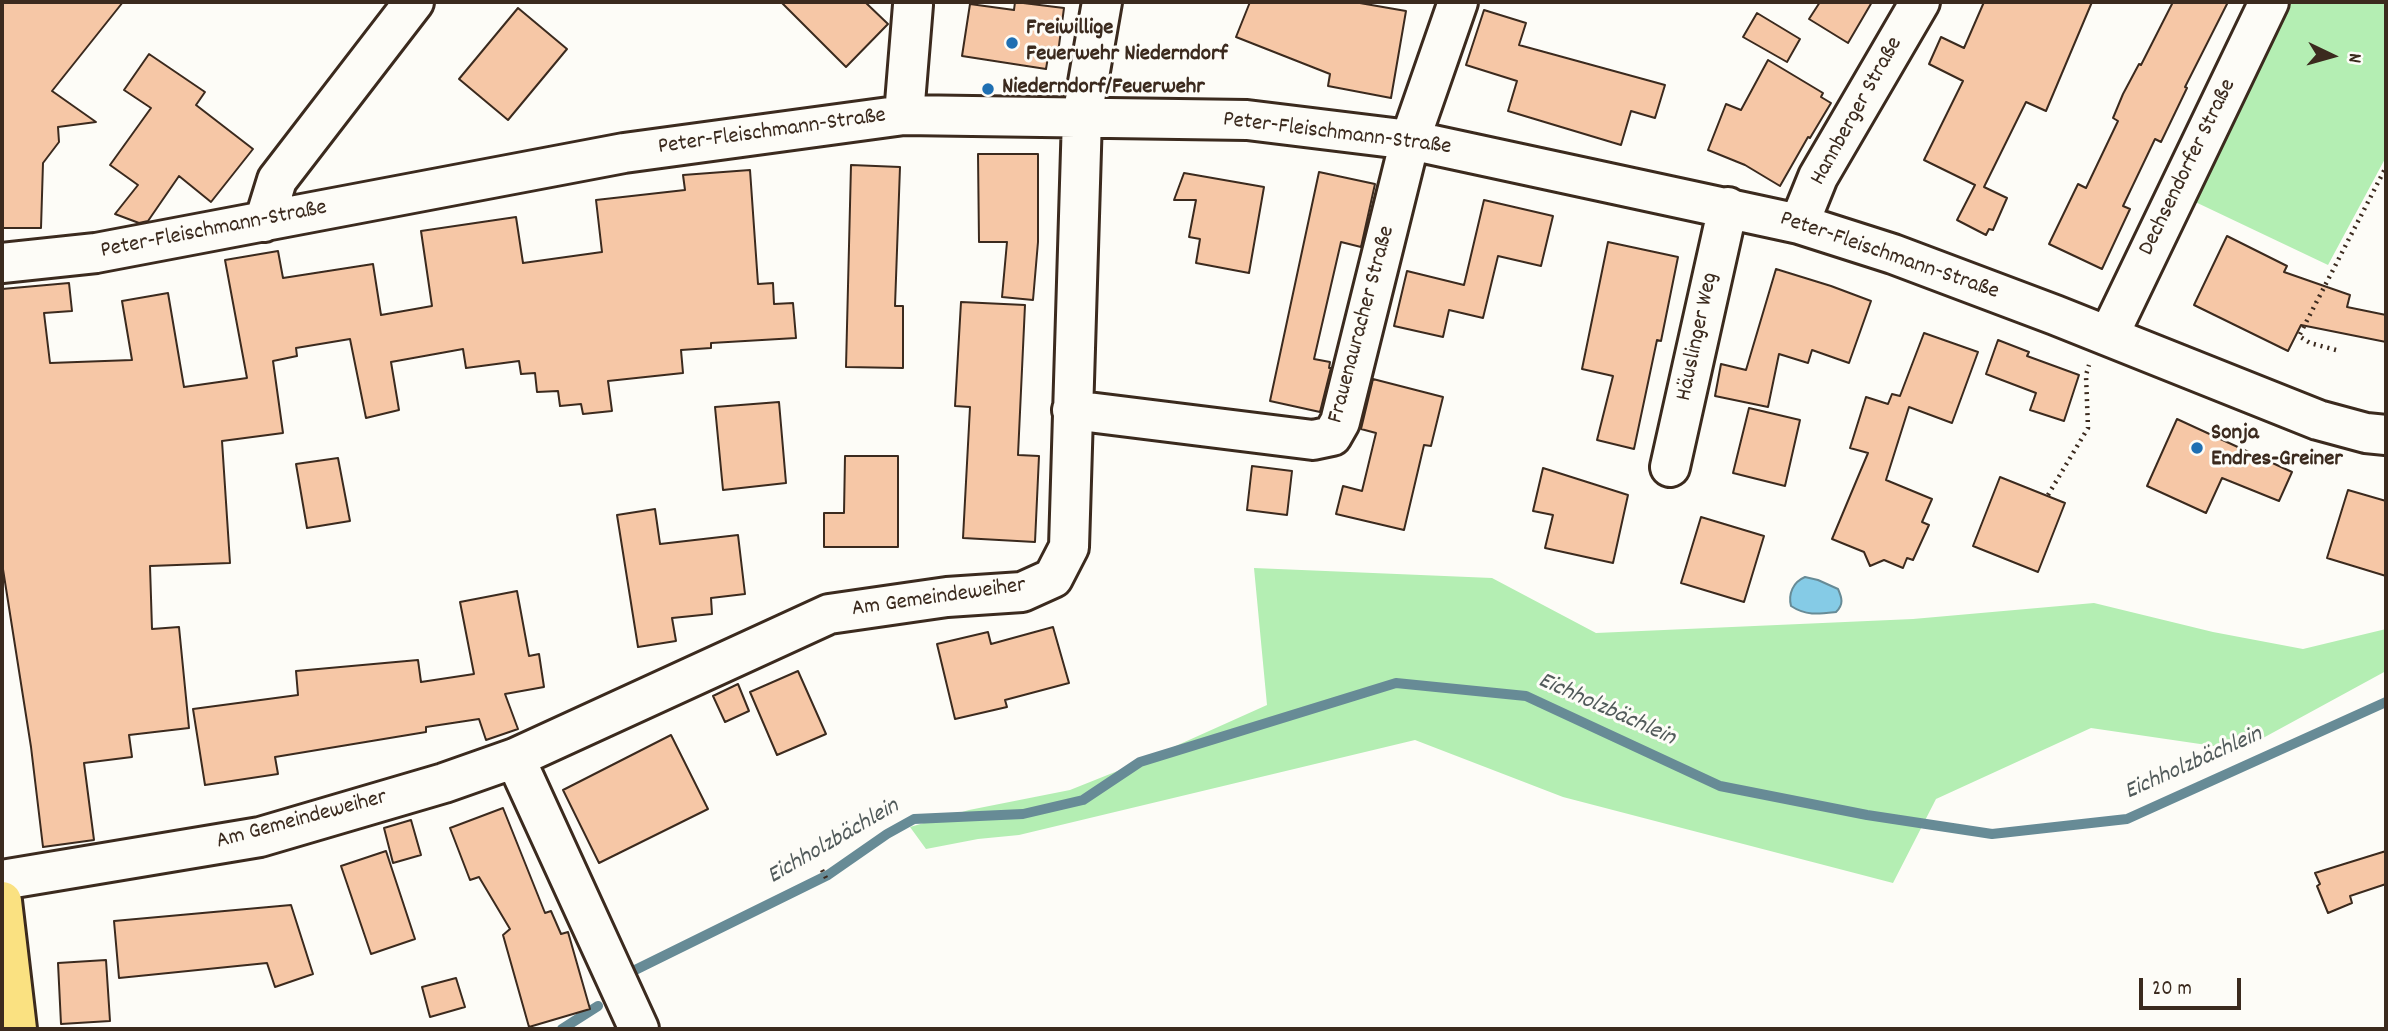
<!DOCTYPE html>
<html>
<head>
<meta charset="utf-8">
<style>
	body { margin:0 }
	#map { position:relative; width:2388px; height:1031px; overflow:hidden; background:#fdfcf7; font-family:Dekko,sans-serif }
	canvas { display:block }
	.frame { position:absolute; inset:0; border:4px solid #3b2a1e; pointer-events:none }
	.north { position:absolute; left:2297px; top:21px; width:70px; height:70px; -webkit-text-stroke:5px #fdfcf7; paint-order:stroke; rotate:95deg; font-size:19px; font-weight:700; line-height:28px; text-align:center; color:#3b2a1e }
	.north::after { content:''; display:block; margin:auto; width:24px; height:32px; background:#3b2a1e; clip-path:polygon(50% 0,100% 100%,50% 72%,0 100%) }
	.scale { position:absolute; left:2139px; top:978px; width:102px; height:32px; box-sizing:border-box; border:4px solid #3b2a1e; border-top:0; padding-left:9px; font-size:21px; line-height:24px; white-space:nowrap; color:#3b2a1e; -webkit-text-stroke:5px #fdfcf7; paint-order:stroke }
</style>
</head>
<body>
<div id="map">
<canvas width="2388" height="1031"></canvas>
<div class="frame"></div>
<div class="north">N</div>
<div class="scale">20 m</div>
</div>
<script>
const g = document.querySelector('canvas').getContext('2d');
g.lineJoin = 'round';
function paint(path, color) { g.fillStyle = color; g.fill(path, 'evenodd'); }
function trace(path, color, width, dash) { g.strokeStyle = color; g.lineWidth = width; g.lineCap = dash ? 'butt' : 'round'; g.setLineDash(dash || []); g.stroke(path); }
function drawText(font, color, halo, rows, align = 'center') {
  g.font = font + ' Dekko,sans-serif'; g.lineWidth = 6; g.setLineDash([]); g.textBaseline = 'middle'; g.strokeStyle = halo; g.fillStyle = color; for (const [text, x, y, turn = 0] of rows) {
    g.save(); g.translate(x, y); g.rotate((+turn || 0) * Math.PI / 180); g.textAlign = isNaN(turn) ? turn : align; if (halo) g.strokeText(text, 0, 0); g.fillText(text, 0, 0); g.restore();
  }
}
paint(new Path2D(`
	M2284,2H2386V157L2328,265L2189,199Z
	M1254,568L1492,578L1596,633L1913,619L2094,603L2213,632L2303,649L2386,629V671L2241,750L2091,728L1936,799L1893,883L1563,797L1415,740L1019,835L978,839L926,849L910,827L969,810L1070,790L1140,762L1267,705Z`), '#b4eeb3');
const water = new Path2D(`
	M1805,577L1818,580L1838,589C1842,598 1844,604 1836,612C1819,614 1806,616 1791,606C1788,594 1793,582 1805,577Z`);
paint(water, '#85cbe6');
trace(water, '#678b96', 2);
trace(new Path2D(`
	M629,973L828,875L887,834L914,819L1023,814L1083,800L1140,762L1396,683L1526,696L1720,786L1867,815L1992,834L2127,819L2386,702
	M562,1029L598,1006`), '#678b96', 10);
const building = new Path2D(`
	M2,2H123L52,91L96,122L58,127L59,142L43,163L41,228H2Z
	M781,2H865L888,24L846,67Z
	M1015,2L1064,8L1058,53L1049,51L1046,69L962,56L970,4L1014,10Z
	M1250,2H1354L1406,11L1391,98L1328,86L1330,74L1236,37Z
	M1820,2H1872L1848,43L1809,19Z
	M1984,2H2092L2046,111L2026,102L1984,187L2007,198L1993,230L1989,229L1986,235L1957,220L1975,185L1924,160L1963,81L1929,64L1941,37L1964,48Z
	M2173,2H2228L2185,87L2187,88L2161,142L2155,139L2123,206L2130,209L2102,269L2049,244L2078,184L2086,188L2118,121L2113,118L2123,94L2139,64L2141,65Z
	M518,8L567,49L508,120L459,79Z
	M1484,10L1526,23L1519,45L1665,85L1655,118L1631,111L1621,145L1508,111L1517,81L1466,65Z
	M1757,13L1800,39L1787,62L1743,37Z
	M149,54L205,92L196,105L253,149L211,202L179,176L148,221L139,223L115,214L138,185L110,165L151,108L124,90Z
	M1768,60L1823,93L1821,97L1831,103L1810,138L1808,137L1780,186L1745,165L1708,150L1726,104L1741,110Z
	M978,154H1038V242L1033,300L1002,297L1007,242H979Z
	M851,165L900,167L895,306H903V368L846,367Z
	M750,170L758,284L773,283L774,304L793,303L796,338L711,343V348L681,350L683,373L608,381L612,411L583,414L581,404L560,406L558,391L537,392L535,373L521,374L519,361L466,368L463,349L391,362L399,410L366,418L350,339L296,348L297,356L273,361L283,433L222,441L230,563L150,566L152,629L179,627L189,728L129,735L132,757L84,763L94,840L43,847L31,747L2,563V289L69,283L72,311L44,313L50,363L132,360L122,301L168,293L184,387L247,378L225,260L278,251L283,278L373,264L381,315L432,306L421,231L516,217L523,263L602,252L596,200L685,190L683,175Z
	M1319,172L1375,184L1361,247L1341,242L1314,359L1330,362L1329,368H1331L1320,412L1270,401Z
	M1184,173L1264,187L1249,273L1196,263L1200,239L1189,237L1196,200H1174Z
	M1484,200L1553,216L1541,266L1498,256L1483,318L1449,310L1443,337L1394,326L1407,271L1464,285Z
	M2227,236L2287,266L2284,272L2350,295L2347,307L2386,315V342L2301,325L2288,351L2194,305Z
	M1608,242L1678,257L1661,341L1657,340L1634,449L1597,440L1613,376L1582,369Z
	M1776,269L1831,286L1871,301L1849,363L1812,350L1808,363L1779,354L1768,407L1715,396L1721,364L1746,370Z
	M961,302L1025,305L1018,455L1039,456L1035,542L963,538L970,407L955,406Z
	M1924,333L1978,352L1952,423L1909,407L1886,480L1932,499L1922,522L1929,525L1913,560L1907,558L1903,568L1884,560L1870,566L1864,552L1832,539L1868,453L1850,448L1866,397L1888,404L1892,394L1900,396Z
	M1998,340L2029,352L2027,356L2079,375L2064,421L2030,410L2036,393L1986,374Z
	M1373,379L1443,397L1431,446L1424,445L1404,530L1336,514L1343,486L1362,491L1376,433L1361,429Z
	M779,402L786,483L723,490L715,407Z
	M1749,408L1800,420L1785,486L1733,473Z
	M2177,419L2292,472L2279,501L2222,478L2206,513L2147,486Z
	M845,456H898V547H824V513H844Z
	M338,458L350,521L307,528L296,464Z
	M1252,466L1292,471L1287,515L1247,510Z
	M1543,468L1628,495L1613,563L1545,548L1553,515L1533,511Z
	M2000,477L2065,503L2038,572L1973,546Z
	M2348,490L2386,501V576L2327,558Z
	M655,509L660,544L738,535L745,594L711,598L712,614L672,618L676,641L638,647L617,515Z
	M1701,517L1764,536L1744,602L1681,583Z
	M517,591L529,656L539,654L544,687L505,694L518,729L486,740L479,719L426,727V732L275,757L278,774L205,785L193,709L298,695L296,671L418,660L421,682L474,674L460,602Z
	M1053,627L1069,683L1005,700L1007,707L955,719L937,644L988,632L991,644Z
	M798,671L826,734L777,755L750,692Z
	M738,684L749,711L725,722L713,696Z
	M671,735L708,809L599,863L563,790Z
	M503,808L545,913L551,911L561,934L568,932L590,1009L529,1027L503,935L510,929L479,877L470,880L450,828Z
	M411,820L421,855L393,863L384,828Z
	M386,851L415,939L371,954L341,866Z
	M2386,851V884L2350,896L2352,903L2328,913L2317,886L2320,884L2315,873Z
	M291,905L313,974L275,987L267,963L119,978L114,921Z
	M106,960L110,1021L61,1024L58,963Z
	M456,978L465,1007L430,1017L422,987Z`);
paint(building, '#f6c7a6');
trace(building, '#3b2a1e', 2);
const minor = new Path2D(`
	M904,115L913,5
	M264,222L277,180L414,2
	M1799,224L1818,177L1920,2
	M2,263L96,253L624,153L904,115L1247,120L1410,140L1799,224L1893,254L2055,315L2318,420L2366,433L2386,435
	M2109,335L2269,2
	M1072,410L1313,440L1332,436L1340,422L1410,140L1458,2
	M1670,467L1728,207
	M515,758L639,1029
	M2,880L260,837L444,783L515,758L829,614L947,597L1022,592L1053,578L1069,547L1082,117L1102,2`);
const major = new Path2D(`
	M2,901L17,1029`);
trace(minor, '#3b2a1e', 44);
trace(major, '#3b2a1e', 44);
trace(new Path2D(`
	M2336,350L2310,343L2299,336L2386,167
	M2048,495L2088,428L2086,375L2089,365
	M822,870L828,882`), '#3b2a1e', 4.5, [2, 5]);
trace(minor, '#fdfcf7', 38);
trace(major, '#fae181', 38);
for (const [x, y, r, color] of [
	[1012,43,7,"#1f6fb2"],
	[988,89,7,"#1f6fb2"],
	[2197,448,7,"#1f6fb2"]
]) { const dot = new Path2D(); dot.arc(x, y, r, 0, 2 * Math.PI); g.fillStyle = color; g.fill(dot); trace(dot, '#fdfcf7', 2.5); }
drawText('bold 23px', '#3b2a1e', '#fdfcf7', [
	["Freiwillige",1026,30],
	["Feuerwehr Niederndorf",1026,56],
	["Niederndorf/Feuerwehr",1002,89],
	["Sonja",2211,435],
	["Endres-Greiner",2211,461]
], 'left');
drawText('23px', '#3b2a1e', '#fdfcf7', [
	["Hannberger Straße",1858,112,-61],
	["Peter-Fleischmann-Straße",772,133,-8],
	["Peter-Fleischmann-Straße",1337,135,7],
	["Dechsendorfer Straße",2189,168,-64],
	["Peter-Fleischmann-Straße",214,231,-11],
	["Peter-Fleischmann-Straße",1889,257,19],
	["Frauenauracher Straße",1363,325,-75],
	["Häuslinger Weg",1699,337,-78],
	["Am Gemeindeweiher",939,599,-8],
	["Am Gemeindeweiher",302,821,-15]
]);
drawText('italic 24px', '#515a5a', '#fdfcf7', [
	["Eichholzbächlein",1606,711,24],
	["Eichholzbächlein",2194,765,-24],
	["Eichholzbächlein",834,843,-30]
]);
</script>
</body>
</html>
